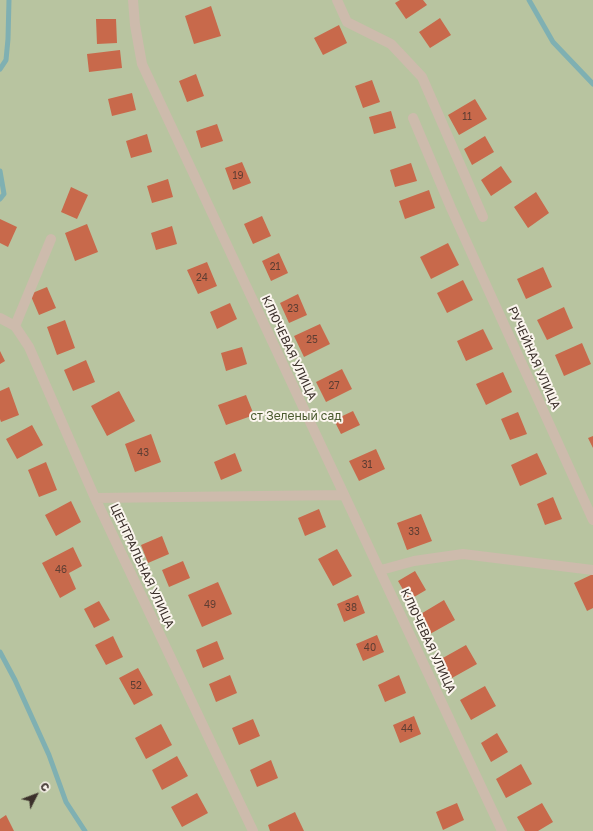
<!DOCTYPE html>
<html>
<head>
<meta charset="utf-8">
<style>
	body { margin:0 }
	#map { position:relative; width:593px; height:831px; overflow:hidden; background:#f4ebe1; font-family:"Golos Text",sans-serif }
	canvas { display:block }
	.north { position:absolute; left:16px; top:775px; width:40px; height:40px; -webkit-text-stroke:3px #fbf5ee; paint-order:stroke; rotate:48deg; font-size:11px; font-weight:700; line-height:16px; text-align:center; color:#3b302b }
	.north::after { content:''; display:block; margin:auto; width:14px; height:18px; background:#3b302b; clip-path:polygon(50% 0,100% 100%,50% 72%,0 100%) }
</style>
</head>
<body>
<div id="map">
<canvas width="593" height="831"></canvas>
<div class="north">С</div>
</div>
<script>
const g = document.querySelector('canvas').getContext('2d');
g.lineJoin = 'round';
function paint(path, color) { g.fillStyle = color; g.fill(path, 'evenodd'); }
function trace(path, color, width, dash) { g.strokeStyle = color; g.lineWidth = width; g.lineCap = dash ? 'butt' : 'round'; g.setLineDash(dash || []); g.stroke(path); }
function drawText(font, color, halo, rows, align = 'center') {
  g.font = font + ' "Golos Text",sans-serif'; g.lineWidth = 4; g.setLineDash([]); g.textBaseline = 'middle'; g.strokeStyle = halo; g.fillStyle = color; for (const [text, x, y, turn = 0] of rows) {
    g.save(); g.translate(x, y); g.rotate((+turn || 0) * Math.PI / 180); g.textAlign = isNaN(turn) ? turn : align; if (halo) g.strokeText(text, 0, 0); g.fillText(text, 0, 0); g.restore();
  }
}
paint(new Path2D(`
	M0,0H593V831H0Z`), '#b8c4a0');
trace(new Path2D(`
	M529,0L553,42L593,84
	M0,69L6,60L8,39L9,0
	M0,171L4,194L0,199
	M0,652L15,680L49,755L66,802L85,831`), '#7fb0b2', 5);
paint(new Path2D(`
	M400,0H423L427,5L406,19L395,3Z
	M211,6L221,36L194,44L185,16Z
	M440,18L451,35L430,48L419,32Z
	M96,19H116L117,43L97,44Z
	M339,25L347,43L323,55L314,38Z
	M120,50L122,68L89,72L87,54Z
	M196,74L204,96L187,102L179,81Z
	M372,80L380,102L363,108L355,86Z
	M132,93L136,110L112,116L108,99Z
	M475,99L487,119L459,135L448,115Z
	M391,111L396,128L374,134L369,117Z
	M217,124L223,141L201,148L196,131Z
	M147,134L152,152L131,158L126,141Z
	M485,136L494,152L472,165L464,149Z
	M242,162L251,183L233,190L225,168Z
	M411,163L417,181L395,187L390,170Z
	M501,166L512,182L491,196L481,180Z
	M168,179L173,197L152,203L147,186Z
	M71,187L88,195L77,219L61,212Z
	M429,190L435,208L405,219L399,201Z
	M536,192L549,213L528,228L514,207Z
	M262,216L271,236L253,244L244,224Z
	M0,219L17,227L8,247L0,243Z
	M87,224L98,252L75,261L65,233Z
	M172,226L177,244L156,250L151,233Z
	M448,243L459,265L431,279L420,257Z
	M279,253L288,273L271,281L262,261Z
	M207,262L217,286L198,294L187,270Z
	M543,267L552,287L526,299L517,279Z
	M463,280L473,300L447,313L437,293Z
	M47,287L56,308L39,315L30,294Z
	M298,294L307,315L289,323L280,303Z
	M230,303L237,319L217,329L210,312Z
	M564,307L573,328L547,340L537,320Z
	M65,320L75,348L57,355L47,327Z
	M320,324L330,344L304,357L294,336Z
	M483,329L493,349L466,361L457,341Z
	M582,343L591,364L564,376L555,355Z
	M242,347L247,364L226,371L221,353Z
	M0,351L5,361L0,364Z
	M86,360L95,382L73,391L64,370Z
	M342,369L352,389L326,402L316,382Z
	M503,372L512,392L486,405L476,384Z
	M9,387L19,415L1,422L0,419V391Z
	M119,391L135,421L107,436L91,406Z
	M246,395L254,415L226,425L218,405Z
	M353,411L360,425L341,434L334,420Z
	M518,412L527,434L510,440L501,419Z
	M32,425L43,445L17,459L6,439Z
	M151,434L161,462L135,472L125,444Z
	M593,436V448L588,438Z
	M376,449L385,469L359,481L349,461Z
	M235,453L242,471L221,480L214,462Z
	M537,453L547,474L520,486L511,465Z
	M46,462L57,490L39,497L28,470Z
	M553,497L562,519L545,525L537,504Z
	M71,501L81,522L56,536L45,515Z
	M319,509L326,527L305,536L298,518Z
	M421,514L432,541L407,550L397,523Z
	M162,536L169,554L148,563L141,545Z
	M73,547L82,566L69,573L76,589L60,598L42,563Z
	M337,549L352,576L333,586L318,559Z
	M183,561L190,578L169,587L162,570Z
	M415,571L426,590L409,600L398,581Z
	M593,574V608L587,611L574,583Z
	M218,582L232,614L202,627L188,595Z
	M358,595L365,613L344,622L337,604Z
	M444,600L455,620L430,634L419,615Z
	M99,601L110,620L94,628L84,609Z
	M377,635L384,652L363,661L356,644Z
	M113,636L123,657L106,665L95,645Z
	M217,641L224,659L203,668L196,650Z
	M466,645L477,664L452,678L441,659Z
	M138,668L153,695L134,705L119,678Z
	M230,675L237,693L216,702L209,684Z
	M399,675L406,693L385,702L378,685Z
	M485,686L496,706L471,720L460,700Z
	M414,716L421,734L400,743L393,725Z
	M253,719L260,736L239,745L232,728Z
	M161,724L172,745L146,759L135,738Z
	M497,733L508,752L491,762L481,743Z
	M177,756L188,776L162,790L152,770Z
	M271,760L278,778L257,787L250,770Z
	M521,764L532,784L506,798L496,779Z
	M197,793L208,813L182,827L171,807Z
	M457,803L464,820L443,830L436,812Z
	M542,803L553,822L538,831H525L517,817Z
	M295,812L304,831H270L268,825Z
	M6,815L14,831H0V819Z`), '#c8694b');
trace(new Path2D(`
	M133,0L135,25L142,64L502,831
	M337,0L347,22L391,44L422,77L483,217
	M413,118L451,208L593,520
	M0,318L15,326L29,347L95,498L253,831
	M15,326L51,239
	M95,498L344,495
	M381,570L414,561L463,554L593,570`), '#cdbbac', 10);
drawText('10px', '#5e3e33', null, [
	["11",467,117],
	["19",238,176],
	["21",275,267],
	["24",202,278],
	["23",293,309],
	["25",312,340],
	["27",334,386],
	["43",143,453],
	["31",367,465],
	["33",414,532],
	["46",61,570],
	["49",210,605],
	["38",351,608],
	["40",370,648],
	["52",136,686],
	["44",407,729]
]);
drawText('12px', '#3b302b', '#fbf5ee', [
	["КЛЮЧЕВАЯ УЛИЦА",289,348,65],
	["РУЧЕЙНАЯ УЛИЦА",534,358,66],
	["ЦЕНТРАЛЬНАЯ УЛИЦА",142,566,65],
	["КЛЮЧЕВАЯ УЛИЦА",428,641,65]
]);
drawText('12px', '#4a5a2e', '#fbf5ee', [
	["ст Зеленый сад",296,416]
]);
</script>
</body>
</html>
